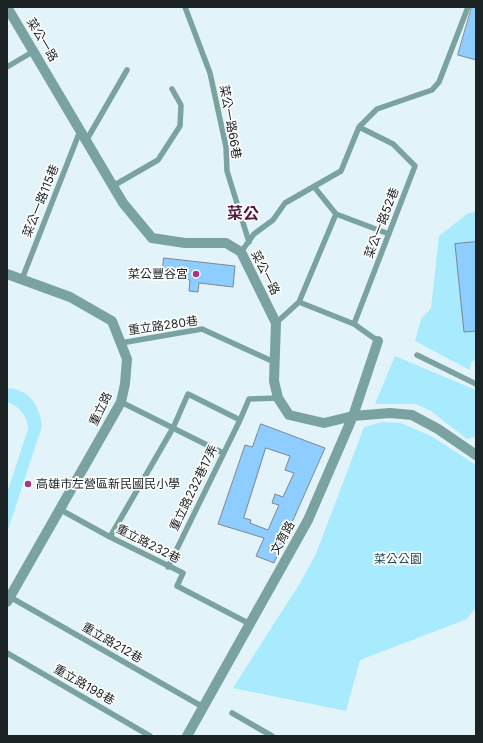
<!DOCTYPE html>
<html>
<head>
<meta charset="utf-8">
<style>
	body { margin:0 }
	#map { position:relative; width:483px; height:743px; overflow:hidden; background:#e2f4fa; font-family:Inter,sans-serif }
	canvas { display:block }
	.frame { position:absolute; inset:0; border:8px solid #1c2325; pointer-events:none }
</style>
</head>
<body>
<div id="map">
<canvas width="483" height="743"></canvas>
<div class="frame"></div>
</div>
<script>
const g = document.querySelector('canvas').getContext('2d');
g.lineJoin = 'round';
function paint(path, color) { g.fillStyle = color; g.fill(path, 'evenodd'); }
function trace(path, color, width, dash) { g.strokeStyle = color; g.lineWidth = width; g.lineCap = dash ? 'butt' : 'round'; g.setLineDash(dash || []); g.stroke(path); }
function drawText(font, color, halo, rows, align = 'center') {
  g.font = font + ' Inter,"Noto Sans TC",sans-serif'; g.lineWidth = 3.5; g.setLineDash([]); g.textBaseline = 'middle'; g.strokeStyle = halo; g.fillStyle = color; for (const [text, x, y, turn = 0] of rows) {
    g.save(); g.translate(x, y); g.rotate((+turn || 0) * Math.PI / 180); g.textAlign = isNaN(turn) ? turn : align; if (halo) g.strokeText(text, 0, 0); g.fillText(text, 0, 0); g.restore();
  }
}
paint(new Path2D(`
	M476,211V360L471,362L470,370L415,341L421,319L431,308L439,236L467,214Z
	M395,356L476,390L475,437L467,439L431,411L416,404H375Z
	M10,388C32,392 39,406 42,426L7,533V493L28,429C28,416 19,406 7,402V389Z
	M382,422L401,423L431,436L476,465V607L467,619L360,660L346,711L233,688L300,583L316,554L364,427Z`), '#a8eafe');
const building = new Path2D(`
	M472,7H476V60L458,55Z
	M476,242V331L464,332L455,244Z
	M164,258L235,266L233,287L199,283L198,292L189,291L190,280L162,276Z
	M261,424L325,448L274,563L256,556L264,538L218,524L245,445L252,447ZM266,448L290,456L285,470L294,473L283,497L275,494L272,503L279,505L268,530L250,523L251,520L244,518Z`);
paint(building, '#8ecdff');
trace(building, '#7c8791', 1);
trace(new Path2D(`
	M185,7L210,73L226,147L227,171L249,242
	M7,67L34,51
	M359,127L393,144L415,166L354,324L378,341
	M86,141L127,70
	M113,186L158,160L180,126L181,105L172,89
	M315,188L336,214L389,234
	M241,252L254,234L273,220L285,203L341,171L359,127L377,109L432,90L439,82L468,7
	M22,279L80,131
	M299,302L354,324
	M276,323L299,302L336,214
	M121,343L202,329L274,362
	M417,355L476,384
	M121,402L223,453
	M61,510L110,537L183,573L177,586L250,624
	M110,537L173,428L188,394L240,420L249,399L278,398
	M168,567L240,420
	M10,597L203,707
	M7,653L150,736
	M232,713L272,736`), '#7aa2a1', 5.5);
trace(new Path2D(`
	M7,7L123,203L152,238L185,243H226L241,252L276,323L274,381L278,398L289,415L324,423L353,416L390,413L412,415L438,429L476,455
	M7,274L70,297L112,321L127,359L125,384L121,402L7,602
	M187,736L308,520L353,416L378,341`), '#7aa2a1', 10);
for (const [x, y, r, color] of [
	[196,274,4,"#aa3287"],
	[28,484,4,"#aa3287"]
]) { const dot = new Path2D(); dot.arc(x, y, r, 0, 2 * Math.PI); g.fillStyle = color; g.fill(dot); trace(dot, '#fdfdfd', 1.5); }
drawText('12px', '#1c2325', '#fdfdfd', [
	["菜公一路",42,40,59],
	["菜公一路66巷",230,122,80],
	["菜公一路115巷",41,201,-68],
	["菜公一路52巷",382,223,-69],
	["菜公一路",265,273,63],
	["重立路280巷",163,326,-8],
	["重立路",101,409,-64],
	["重立路232巷17弄",194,488,-64],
	["文育路",283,538,-61],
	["重立路232巷",148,544,27],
	["重立路212巷",112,643,30],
	["重立路198巷",84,685,30]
]);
drawText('12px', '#1c2325', '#fdfdfd', [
	["菜公豐谷宮",188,274],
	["高雄市左營區新民國民小學",36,484,"left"]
], 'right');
drawText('12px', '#1d4752', '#fdfdfd', [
	["菜公公園",398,559]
]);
drawText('bold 16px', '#531941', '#fdfdfd', [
	["菜公",243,214]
]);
</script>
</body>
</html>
